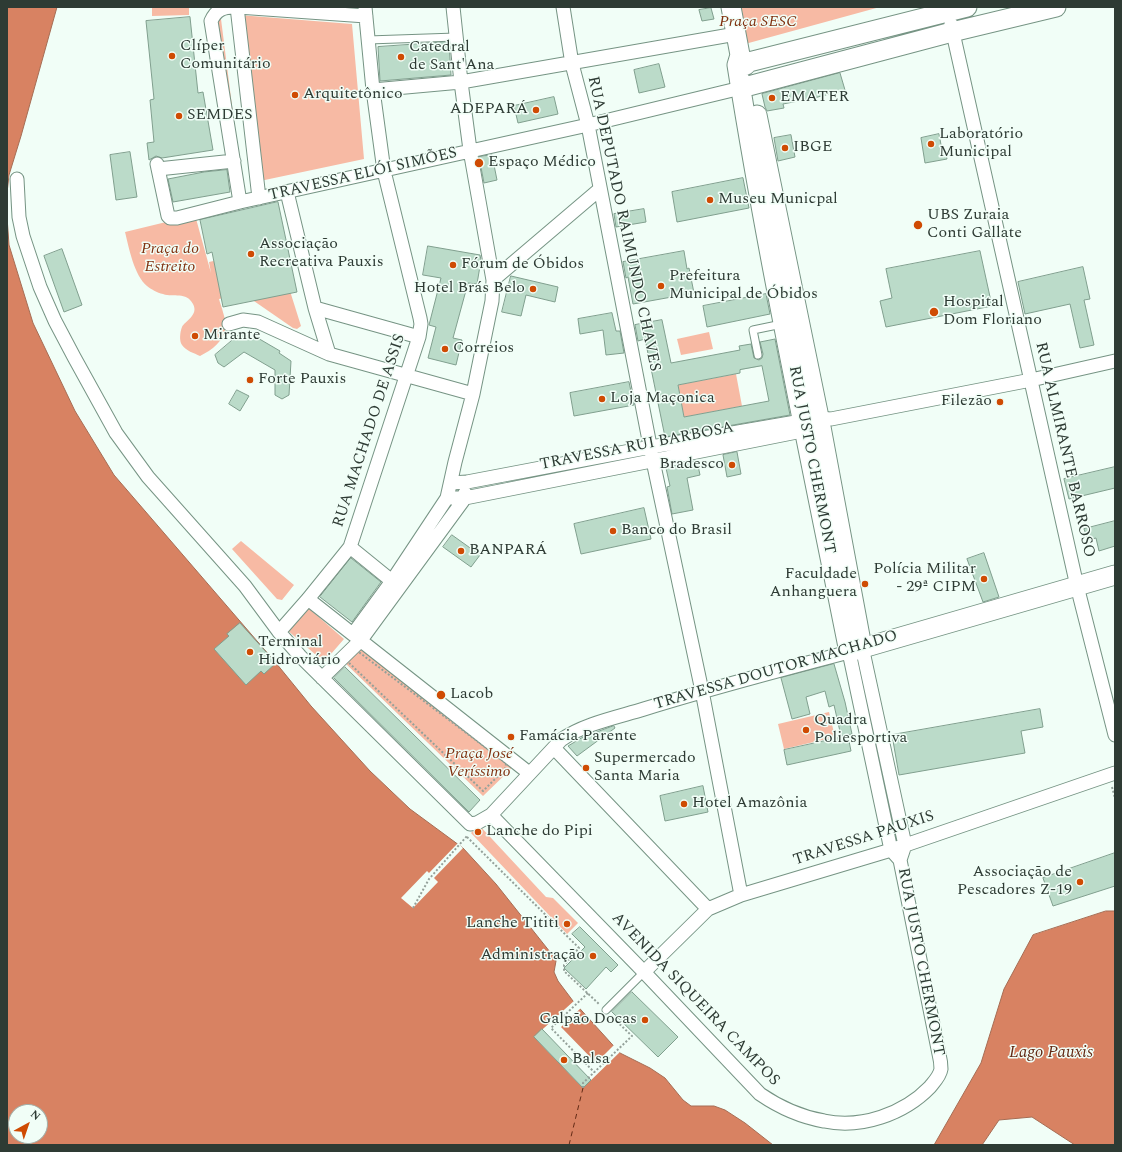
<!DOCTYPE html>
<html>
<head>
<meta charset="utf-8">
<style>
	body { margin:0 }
	#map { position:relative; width:1122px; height:1152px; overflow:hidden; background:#f1fef7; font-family:Spectral,serif }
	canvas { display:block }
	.frame { position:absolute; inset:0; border:8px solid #2e3b34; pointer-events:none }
	.north { position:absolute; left:8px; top:1104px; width:40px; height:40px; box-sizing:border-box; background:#f1fef7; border:1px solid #a3b0a9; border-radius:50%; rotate:40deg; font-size:11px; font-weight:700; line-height:16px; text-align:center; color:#2e3b34 }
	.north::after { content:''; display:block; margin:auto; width:14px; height:18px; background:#cf4b03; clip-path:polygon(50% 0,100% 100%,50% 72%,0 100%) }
</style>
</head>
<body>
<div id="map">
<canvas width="1122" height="1152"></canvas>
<div class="frame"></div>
<div class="north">N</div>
</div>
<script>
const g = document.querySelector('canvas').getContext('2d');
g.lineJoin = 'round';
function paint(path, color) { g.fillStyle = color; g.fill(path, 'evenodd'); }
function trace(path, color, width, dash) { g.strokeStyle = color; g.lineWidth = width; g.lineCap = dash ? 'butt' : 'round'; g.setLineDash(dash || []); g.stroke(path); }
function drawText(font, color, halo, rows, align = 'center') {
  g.font = font + ' Spectral,serif'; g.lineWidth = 3; g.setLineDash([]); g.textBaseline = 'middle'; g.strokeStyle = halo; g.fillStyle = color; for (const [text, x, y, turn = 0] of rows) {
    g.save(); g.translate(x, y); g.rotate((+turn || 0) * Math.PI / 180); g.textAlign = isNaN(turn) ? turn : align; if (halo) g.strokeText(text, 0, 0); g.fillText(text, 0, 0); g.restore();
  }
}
paint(new Path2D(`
	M152,7H189V15L152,16Z
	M738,7H880L745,44Z
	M239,15L352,24L364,159L260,181Z
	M221,19L240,169L213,20Z
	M195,215L211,273L209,262L231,257L240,294L219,299C221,306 226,320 226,327C224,341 212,350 200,356C194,353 186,351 182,345C179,341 180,332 182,327C185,321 199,315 193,304C186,291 174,298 163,294C157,293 151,289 147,286C134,275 129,248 125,232Z
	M290,291L301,326L297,329L293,328L251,299Z
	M709,332L713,349L681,355L677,339Z
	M736,374L742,406L684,417L678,385Z
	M241,541L294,585L282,600L277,599L232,549Z
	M306,606L344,639L324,662L286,629Z
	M357,647L506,759L511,766V769L483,796L344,662Z
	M829,712L835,737L784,749L778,724Z
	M479,825L546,897L553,898L578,923L567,934L471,833Z`), '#f7baa4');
const water = new Path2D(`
	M7,7H57L21,136L9,175L7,193Z
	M7,217L9,245L33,323L75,411L114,475L276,663L311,706L370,771L410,809L463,848L496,884L554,957L556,961L554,972L558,981L573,1001L620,1053L650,1068L665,1078L683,1100L691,1106H714L725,1110L745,1123L773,1145H7ZM16,1112H40V1136H16Z
	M1106,911H1115V1145H1075L1032,1117L999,1120L982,1145H934L981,1063L1004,989L1033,935Z`);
paint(water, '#d88262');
trace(water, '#a56d54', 1);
paint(new Path2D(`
	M458,843L463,848L434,878L438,882L413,908L401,898L427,871L429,873Z
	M575,1000L582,1007L561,1027L596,1063L615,1044L621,1051L583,1088L534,1037Z`), '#f1fef7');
trace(new Path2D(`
	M569,1145L583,1088`), '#642b16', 1, [5, 4]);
const building = new Path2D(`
	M711,8L714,19L702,21L699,10Z
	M190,17L198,93L203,92L213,150L162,158L156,156L149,160L147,143L154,142L150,100L154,99L146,21Z
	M449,42L451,75L380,81L378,47Z
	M659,64L665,87L639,93L634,70Z
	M840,73L845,90L814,98L783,104L784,108L767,111L765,107L762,94Z
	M554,97L558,114L518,123L514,106Z
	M939,134L942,150L945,149L947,159L925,163L921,138Z
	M791,135L795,157L778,161L774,138Z
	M130,152L137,197L116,200L110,155Z
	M492,155L497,180L484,183L479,157Z
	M227,170L230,192L173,202L168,179L204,172Z
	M743,178L749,208L677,222L672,192Z
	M278,202L297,292L223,307L212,252L207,254L200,220Z
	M644,209L646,222L616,227L614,214Z
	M428,246L480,255L481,260L477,284L468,283L453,338L462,340L456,365L428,358L436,327L429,325L441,278L423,275Z
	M62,249L82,305L64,312L44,256Z
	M684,251L687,269L689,268L694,293L633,304L628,277L626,278L623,262Z
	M980,251L992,306L886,327L880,301L892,298L886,269Z
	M1083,267L1090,299L1084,300L1094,345L1080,348L1070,304L1025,314L1018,282Z
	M511,276L558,287L555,302L526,295L521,316L502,312Z
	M766,294L770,314L707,327L703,306Z
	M612,313L616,331H620L624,353L606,355L603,330L580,334L578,319Z
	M662,320L671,363L740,350L739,346L751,344L754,358L759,360L762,358L763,354L760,342L775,339L790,415L665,437L645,339L638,341L635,325ZM762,366L769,401L684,417L678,385L740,373V370Z
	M241,333L254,339L256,337L280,351L279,353L291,361L289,395L282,399L275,395V370L244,352L224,367L218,363L215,355Z
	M629,382L634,405L574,416L570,393Z
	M237,390L249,396L240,411L229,404Z
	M737,452L741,474L727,477L723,455Z
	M697,461L700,475L687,478L693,510L672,514L667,487L670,486L666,468Z
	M1115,467V488L1069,499L1064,479Z
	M644,508L651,539L581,554L574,524Z
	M1115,521V546L1099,551L1096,538L1088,540L1084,529Z
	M452,535L480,555L471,567L443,547Z
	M984,553L999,597L983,602L967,559Z
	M351,558L381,582L352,622L320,597Z
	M240,623L276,663L264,674L261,671L246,685L214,649L229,636L227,634Z
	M834,664L845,702L852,734L841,736L834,705L829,707L825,691L806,697L810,714L792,719L781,678Z
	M345,667L480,800L469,812L334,678Z
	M1040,709L1043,727L1021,731L1025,753L899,775L892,735Z
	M614,726L615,728L577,756L568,746L583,737Z
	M848,736L851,751L787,765L784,750Z
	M703,786L708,812L665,821L660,796Z
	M1115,853V886L1053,906L1043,878Z
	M580,927L618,965L611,972L606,967L586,989L564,968L585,947L572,934Z
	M632,992L678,1037L658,1057L612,1012Z
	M542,1029L591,1080L583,1088L534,1037Z`);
paint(building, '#bbdbc9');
trace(building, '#809f8e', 1);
const lane = new Path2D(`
	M368,40L456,37
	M758,355L753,330L782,324
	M606,1010L644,972`);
const street = new Path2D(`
	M234,7C223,7 216,10 211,21L240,202
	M237,7L259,198
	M238,7L366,16
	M563,7L572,64L588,125L653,461L702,691L741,895
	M951,24L1077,586L1115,735
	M373,90L461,82L736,34
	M157,164L168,216L170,218H177L240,202L588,125L741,88
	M158,169L234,161
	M17,179L19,217L23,236L40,287L55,321L74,357L116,433L148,477L245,586L279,632L300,656L470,824L477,823L491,815L561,740C583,724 618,717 644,709C712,688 780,670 849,652L891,850L900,860
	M287,192L315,308L329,354
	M493,280L600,189
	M315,308L419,337
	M229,324L243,320L258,322L329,354L473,394
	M451,483L467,482L651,447L819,418L831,419L1031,380L1115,361
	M447,498H465L812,429
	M350,547L398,586
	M308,599L529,773
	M279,632L308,599L350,547L419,337L421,324L420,318L384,171L373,90L365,7
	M353,634L392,581L447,498L455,462L473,394L492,301L493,280L470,150L461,82L453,7
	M322,678L361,640L465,498V493
	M554,748L708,909
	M491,815L644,972L760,1094C779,1107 801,1117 824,1121C861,1129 904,1114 930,1087C934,1082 940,1076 941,1069C941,1064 940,1058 939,1054L900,860L905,845L862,647
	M644,972L708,909L741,895L891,850L1115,773`);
const secondary = new Path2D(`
	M731,7L740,55L746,65
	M740,55L737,65C768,261 810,456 849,652L1115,575
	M737,65L967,7
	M741,88L952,32L1056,7
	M757,115L821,427L862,647`);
trace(lane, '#769484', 9);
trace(street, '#769484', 15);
trace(secondary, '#769484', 21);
trace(new Path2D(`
	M356,650L501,759L506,764L505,769L483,791L347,661Z
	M1112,787L1115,798
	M467,837L579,948L564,965V971L600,1005
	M413,908L429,879L467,836
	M588,993L551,1028L594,1072
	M583,1088V1083L632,1036L611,1016`), '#94a19a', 2, [2, 2]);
trace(lane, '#fff', 7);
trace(street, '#fff', 13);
trace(secondary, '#fff', 19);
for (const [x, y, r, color] of [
	[172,56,4,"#cf4b03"],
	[401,57,4,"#cf4b03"],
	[295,95,4,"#cf4b03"],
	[772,98,4,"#cf4b03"],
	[536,110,4,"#cf4b03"],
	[179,116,4,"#cf4b03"],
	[931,144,4,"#cf4b03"],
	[785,148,4,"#cf4b03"],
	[479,163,5,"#cf4b03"],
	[710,200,4,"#cf4b03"],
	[918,225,5,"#cf4b03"],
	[251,254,4,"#cf4b03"],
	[453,265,4,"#cf4b03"],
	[661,286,4,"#cf4b03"],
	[533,289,4,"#cf4b03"],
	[934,312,5,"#cf4b03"],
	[195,336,4,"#cf4b03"],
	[445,349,4,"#cf4b03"],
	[250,380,4,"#cf4b03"],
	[602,399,4,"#cf4b03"],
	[1000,402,4,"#cf4b03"],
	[732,465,4,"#cf4b03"],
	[613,531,4,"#cf4b03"],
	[461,551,4,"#cf4b03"],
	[984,579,4,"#cf4b03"],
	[865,584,4,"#cf4b03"],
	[250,652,4,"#cf4b03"],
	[441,695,5,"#cf4b03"],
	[806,730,4,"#cf4b03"],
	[511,737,4,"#cf4b03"],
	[586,768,4,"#cf4b03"],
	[684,804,4,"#cf4b03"],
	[478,832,4,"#cf4b03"],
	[1080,882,4,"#cf4b03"],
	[567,924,4,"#cf4b03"],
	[593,956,4,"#cf4b03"],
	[645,1020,4,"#cf4b03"],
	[564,1060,4,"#cf4b03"]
]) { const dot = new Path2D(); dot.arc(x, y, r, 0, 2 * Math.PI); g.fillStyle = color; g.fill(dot); trace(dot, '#f1fef7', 1.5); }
drawText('italic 16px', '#813211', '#f1fef7', [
	["Praça SESC",758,23],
	["Praça do",170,250],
	["Estreito",170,268],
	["Praça José",479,755],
	["Veríssimo",479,773]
]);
drawText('16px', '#2e3b34', '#f1fef7', [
	["Clíper",180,47],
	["Comunitário",180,65],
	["Catedral",409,48],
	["de Sant'Ana",409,66],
	["Arquitetônico",303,95],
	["EMATER",780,98],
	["ADEPARÁ",528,110,"right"],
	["SEMDES",187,116],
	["Laboratório",939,135],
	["Municipal",939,153],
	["IBGE",793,148],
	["Espaço Médico",488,163],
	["Museu Municpal",718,200],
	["UBS Zuraia",927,216],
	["Conti Gallate",927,234],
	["Associação",259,245],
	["Recreativa Pauxis",259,263],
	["Fórum de Óbidos",461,265],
	["Prefeitura",669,277],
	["Municipal de Óbidos",669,295],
	["Hotel Brás Belo",525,289,"right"],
	["Hospital",943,303],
	["Dom Floriano",943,321],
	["Mirante",203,336],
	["Correios",453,349],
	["Forte Pauxis",258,380],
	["Loja Maçonica",610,399],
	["Filezão",992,402,"right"],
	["Bradesco",724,465,"right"],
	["Banco do Brasil",621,531],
	["BANPARÁ",469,551],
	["Polícia Militar",976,570,"right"],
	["- 29ª CIPM",976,588,"right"],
	["Faculdade",857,575,"right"],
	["Anhanguera",857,593,"right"],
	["Terminal",258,643],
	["Hidroviário",258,661],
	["Lacob",450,695],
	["Quadra",814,721],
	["Poliesportiva",814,739],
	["Famácia Parente",519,737],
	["Supermercado",594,759],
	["Santa Maria",594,777],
	["Hotel Amazônia",692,804],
	["Lanche do Pipi",486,832],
	["Associação de",1072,873,"right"],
	["Pescadores Z-19",1072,891,"right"],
	["Lanche Tititi",559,924,"right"],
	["Administração",585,956,"right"],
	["Galpão Docas",637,1020,"right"],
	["Balsa",572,1060]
], 'left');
drawText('16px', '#2e3b34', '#f1fef7', [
	["TRAVESSA ELÓI SIMÕES",363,175,-13],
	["RUA DEPUTADO RAIMUNDO CHAVES",623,224,78],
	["RUA MACHADO DE ASSIS",370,431,-72],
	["TRAVESSA RUI BARBOSA",637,447,-11],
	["RUA ALMIRANTE BARROSO",1064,450,77],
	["RUA JUSTO CHERMONT",811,460,79],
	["TRAVESSA DOUTOR MACHADO",776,671,-16],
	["TRAVESSA PAUXIS",864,839,-18],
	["RUA JUSTO CHERMONT",920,962,79],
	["AVENIDA SIQUEIRA CAMPOS",695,1000,46]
]);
drawText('italic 17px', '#642b16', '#f1fef7', [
	["Lago Pauxis",1051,1054]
]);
</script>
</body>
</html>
